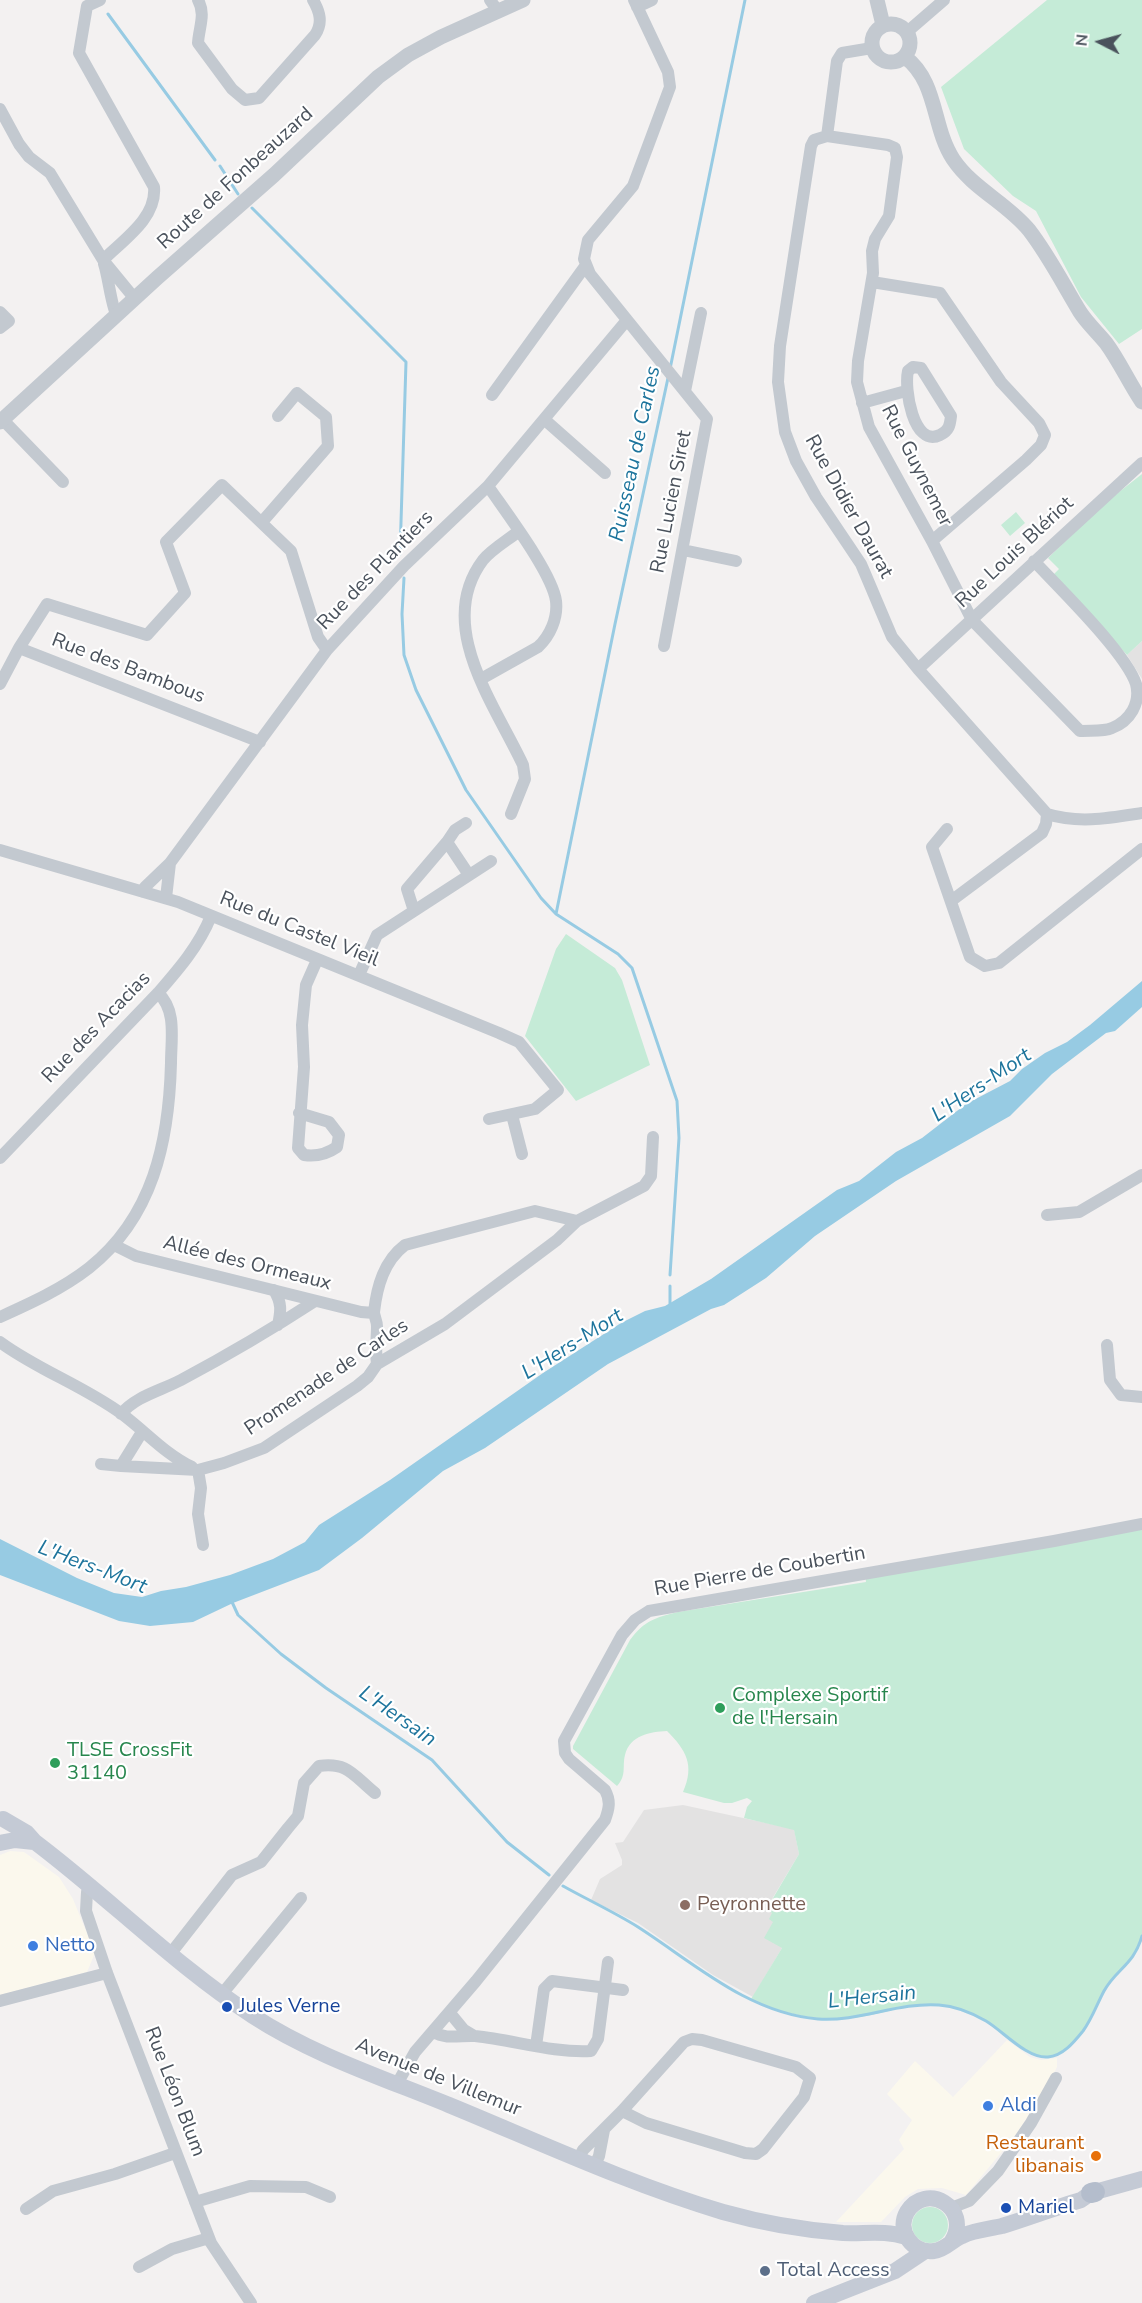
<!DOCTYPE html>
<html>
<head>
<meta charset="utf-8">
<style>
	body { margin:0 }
	#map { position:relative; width:1142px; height:2303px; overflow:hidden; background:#f3f1f1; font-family:"Nunito Sans",sans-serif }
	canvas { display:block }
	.north { position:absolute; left:1070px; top:12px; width:60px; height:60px; -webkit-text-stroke:4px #fff; paint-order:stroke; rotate:276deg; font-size:16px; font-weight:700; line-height:24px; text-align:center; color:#4a525c }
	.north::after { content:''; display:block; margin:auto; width:21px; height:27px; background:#4a525c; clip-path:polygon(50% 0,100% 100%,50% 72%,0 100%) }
</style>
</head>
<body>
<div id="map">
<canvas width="1142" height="2303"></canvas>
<div class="north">N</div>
</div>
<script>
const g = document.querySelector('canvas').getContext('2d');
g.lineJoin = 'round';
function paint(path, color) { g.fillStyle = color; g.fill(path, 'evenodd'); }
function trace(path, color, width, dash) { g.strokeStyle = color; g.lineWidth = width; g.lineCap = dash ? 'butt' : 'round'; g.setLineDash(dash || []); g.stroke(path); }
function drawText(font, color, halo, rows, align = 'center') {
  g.font = font + ' "Nunito Sans",sans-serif'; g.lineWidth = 4.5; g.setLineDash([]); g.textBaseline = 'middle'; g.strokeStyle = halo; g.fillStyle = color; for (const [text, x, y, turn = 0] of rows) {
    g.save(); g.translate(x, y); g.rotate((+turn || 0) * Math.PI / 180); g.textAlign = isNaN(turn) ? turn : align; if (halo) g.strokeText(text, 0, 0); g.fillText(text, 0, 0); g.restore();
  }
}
paint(new Path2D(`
	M10,1851L24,1852L59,1877L73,1899L95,1953L87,1972L0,1995V1855Z
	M1007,2040L1030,2057L1041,2060L1057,2058V2067L1048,2085L1015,2136L966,2195L942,2188L918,2189L905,2197L881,2222H836L904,2149L899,2140L912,2120L887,2094L915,2061L953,2097Z`), '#fbf8ed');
paint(new Path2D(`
	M1142,641V679L1127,655Z
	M683,1805L794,1829L799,1854L766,1909L772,1913L773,1922L782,1948L753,1997L713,1975L638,1923L591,1900L600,1879L622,1865V1860L615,1843L623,1842L644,1810Z`), '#e3e2e2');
paint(new Path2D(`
	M1047,0H1142V329L1119,344L1081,297L1036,211L1013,196L964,149L941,87Z
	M1142,474V641L1127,655L1053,575L1059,569L1048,558L1105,503Z
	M1016,512L1025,523L1010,536L1001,525Z
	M566,934L615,968L622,980L650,1065L576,1101L525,1036L556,949Z
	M1142,1524V1936C1136,1959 1120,1969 1107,1987C1091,2009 1084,2044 1056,2055C1030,2065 1006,2032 985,2021C972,2013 957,2008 942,2006C919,2002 894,2010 871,2015C830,2024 789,2017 751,1999L782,1948L764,1938L773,1922L769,1919L772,1913L766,1910L799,1854L794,1830L744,1818L747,1807L752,1801L747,1798L732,1803H724L683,1792C695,1765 686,1750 667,1731C650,1732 630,1735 625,1755C622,1767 627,1775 617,1786L573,1749V1746L630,1640C645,1620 655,1618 678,1612L866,1582L865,1573Z
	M912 2225a18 18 0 1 1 36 0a18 18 0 1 1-36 0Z`), '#c5ebd7');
paint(new Path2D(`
	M1142,981V1007L1115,1031L1106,1033L1052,1074L1010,1116L896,1181L815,1236L766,1278L724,1305L711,1309L608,1364L485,1448L443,1471L362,1538L319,1570L233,1603L193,1622L150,1626L119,1621L0,1575V1539L77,1578L114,1593L142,1597L161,1591L186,1587L230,1575L273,1559L305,1542L319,1525L390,1480L543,1373L621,1323L645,1311L665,1306L711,1279L837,1190L859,1181L896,1152L922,1138L966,1104L1010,1081L1022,1069L1045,1053L1067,1042L1090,1025Z`), '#97cbe3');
trace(new Path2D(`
	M108,14L215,160
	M220,166L238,194
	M252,208L406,362L400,554
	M670,369L745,0
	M404,578L402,614L404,655L416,690L466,790L541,898L556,914L618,954L632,968L677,1101L679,1138L670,1275
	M556,914L615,624L668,378
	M670,1286V1305
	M232,1602L238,1615L281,1654L326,1688L432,1760L507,1842L549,1875
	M563,1886C588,1900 614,1912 638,1927C694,1963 748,2013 818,2019C859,2022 898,2002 939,2005C955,2006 972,2013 986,2021C1003,2031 1027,2059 1048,2057C1063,2056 1074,2042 1083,2031C1092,2019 1097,2004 1104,1991C1116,1969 1134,1965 1142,1936`), '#97cbe3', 3);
trace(new Path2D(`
	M198,0C206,14 199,27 198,43L232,89L245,100L259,98L315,35C323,23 320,12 313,0
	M490,0L498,11
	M634,0L668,72L670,87L633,186L588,240L584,259L590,274L707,419L664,646
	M87,6L79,53L154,187C157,218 123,240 103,260
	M87,6L100,0
	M637,7L652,0
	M907,32L944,0
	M0,109L19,144L29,157L50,173L103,260L135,299
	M827,136L837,61L842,53L872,48
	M104,264C108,275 112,310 117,316
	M872,282L940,293L1001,382L1039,423L1045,435L1041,445L1026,460L932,541
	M0,312L9,321L0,328
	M913,367L921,368L951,416C950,425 949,431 940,435C913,448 904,388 908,371Z
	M685,391L701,313
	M492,395L586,265
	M862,403L906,391
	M3,420L63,482
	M545,420L605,473
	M262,522L328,446L326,417L297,393L278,416
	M683,550L736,561
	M1034,561C1059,588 1126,653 1136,684C1141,703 1130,721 1112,728C1103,732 1090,730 1080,731L972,620L932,541L869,427L857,382L858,361L873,273L872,251L875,239L889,216L897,157L895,148L888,145L827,136L814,140L811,146L780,346L778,382L785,432L796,461L816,497L861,564L892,637L918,669L1047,814C1079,824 1110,818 1142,813
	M19,648L47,604L147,635L185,593L166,542L222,485L291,551L318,637L327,650
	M918,669L1142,463
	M481,679L538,647C550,636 558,618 556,601C553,574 505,511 488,486
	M0,684L19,648L260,742
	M511,814L525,779L523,765C495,705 434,625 483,560C492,549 508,540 519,531
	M947,829L932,847L970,957L985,966L999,963L1142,849
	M447,842L455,830L466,823
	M0,850L178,902L499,1033L519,1042L558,1090L535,1109L489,1119
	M143,892L145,887L170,863L327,650L404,566L488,486L627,320
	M166,898L170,863
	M951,901L1042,833L1046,824L1047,814
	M414,911L407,889L447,842L469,875
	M359,975L377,935L491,861
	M299,1113L329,1122L339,1135L337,1147C327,1154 317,1157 304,1155L298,1148L304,1067L302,1025L306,985L317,960
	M512,1115L522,1154
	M0,1158L158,993C178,970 199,946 211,916
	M1047,1215L1079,1212L1142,1175
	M114,1245L136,1256L361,1312L374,1313
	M274,1290C282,1303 281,1311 278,1325
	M0,1317C31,1303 62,1289 89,1268C153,1217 169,1142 171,1063C171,1039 177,1010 158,993
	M0,1342C38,1370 84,1386 122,1414C146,1432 165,1454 192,1467
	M1107,1345L1110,1380L1121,1395L1142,1397
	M377,1364C375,1350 377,1339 377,1326C377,1321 374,1316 374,1312C377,1286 384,1261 405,1245L535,1211L577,1221
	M121,1414C136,1396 160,1391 181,1380C226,1356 272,1329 315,1301
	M101,1464L121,1466L142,1432
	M121,1466L198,1470L224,1463L264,1448L357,1386L368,1377L377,1364L445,1324L557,1240L577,1221L644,1186L651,1176L653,1137
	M198,1470L201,1488L198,1514L203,1545
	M90,1887L87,1892L86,1911L107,1973L211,2243L251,2303
	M171,1953L232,1875L261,1862L288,1828L298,1816L304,1783L319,1766C348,1762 353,1775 375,1793
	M222,1994L301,1898
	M0,2001L107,1973
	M450,2013L464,2030L474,2036
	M434,2032C445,2040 462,2035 475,2036C514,2040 552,2053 591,2051L598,2039L608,1962
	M536,2046L544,1989L552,1981L623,1990
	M397,2084L415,2052L476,1981L605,1820C609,1809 611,1801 605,1790L569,1759L565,1753L564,1741L622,1635L635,1620L649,1611L1054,1541L1142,1524
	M579,2158L583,2150L622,2111L684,2042L692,2039L702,2040L796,2067L810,2078L804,2097L763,2149L756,2154L745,2153L646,2123L622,2111
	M595,2165L599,2156L604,2130
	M195,2202L250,2186L306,2187L330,2197
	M951,2208L969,2201L998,2171L1031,2123L1056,2078
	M26,2209L53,2191L115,2174L175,2153
	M139,2267L172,2249L209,2238`), '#c3c9d0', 12);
trace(new Path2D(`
	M877,0L883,25
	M872 43a19 19 0 1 1 38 0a19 19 0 1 1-38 0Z
	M905,57C938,82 932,127 953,159C973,189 1007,203 1029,230C1049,256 1063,284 1080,312C1087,323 1098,333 1106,343C1120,362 1129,383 1142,402
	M0,422L157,278L274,175L378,77L408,55L441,37L523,0`), '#c3c9d0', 15);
trace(new Path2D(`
	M3,1819L27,1833L35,1842C108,1897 176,1966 253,2016C313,2055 383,2078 449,2105C539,2142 629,2184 723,2212C762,2223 803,2230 843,2233C865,2234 885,2230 906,2237
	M0,1843L15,1840L34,1842
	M1095,2192L1142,2179
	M952,2241C972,2208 926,2181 907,2212C896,2231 913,2254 934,2251C945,2250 952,2240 962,2236C974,2230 989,2229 1002,2226C1028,2218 1054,2208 1081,2200L1091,2193
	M814,2303L895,2271L925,2251`), '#c4cad5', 16);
trace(new Path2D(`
	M1091,2193L1095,2192`), '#b4bdcc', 20);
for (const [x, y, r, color] of [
	[720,1708,6,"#2e9e5b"],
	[55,1763,6,"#2e9e5b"],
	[685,1905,6,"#8d6e63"],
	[33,1946,6,"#3f7fe0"],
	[227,2007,6,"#1a4fb4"],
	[988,2106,6,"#3f7fe0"],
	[1096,2156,6,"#e8710a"],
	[1006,2208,6,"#1a4fb4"],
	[765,2271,6,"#5c6f8a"]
]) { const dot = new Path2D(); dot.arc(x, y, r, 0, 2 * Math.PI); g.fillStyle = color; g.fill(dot); trace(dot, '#fff', 2); }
drawText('20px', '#4a525c', '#fff', [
	["Route de Fonbeauzard",236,179,-42],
	["Rue Guynemer",916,466,63],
	["Rue Lucien Siret",672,502,-79],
	["Rue Didier Daurat",848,507,61],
	["Rue Louis Blériot",1015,553,-43],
	["Rue des Plantiers",376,571,-46],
	["Rue des Bambous",128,669,21],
	["Rue du Castel Vieil",299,930,22],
	["Rue des Acacias",97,1028,-46],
	["Allée des Ormeaux",247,1264,14],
	["Promenade de Carles",327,1378,-34],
	["Rue Pierre de Coubertin",760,1572,-10],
	["Avenue de Villemur",438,2078,22],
	["Rue Léon Blum",174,2092,69]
]);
drawText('20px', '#27864d', '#fff', [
	["Complexe Sportif",732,1696],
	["de l'Hersain",732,1719],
	["TLSE CrossFit",67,1751],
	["31140",67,1774]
], 'left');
drawText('20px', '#785e54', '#fff', [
	["Peyronnette",697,1905]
], 'left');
drawText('20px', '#366cbe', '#fff', [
	["Netto",45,1946],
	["Aldi",1000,2106]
], 'left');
drawText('20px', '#164399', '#fff', [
	["Jules Verne",239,2007],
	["Mariel",1018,2208]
], 'left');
drawText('20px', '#c56008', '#fff', [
	["Restaurant",1084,2144],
	["libanais",1084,2167]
], 'right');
drawText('20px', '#4e5e75', '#fff', [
	["Total Access",777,2271]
], 'left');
drawText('italic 21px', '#1d749c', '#fff', [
	["Ruisseau de Carles",636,454,-78],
	["L'Hers-Mort",982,1086,-34],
	["L'Hers-Mort",573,1345,-32],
	["L'Hers-Mort",92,1568,21],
	["L'Hersain",397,1717,35],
	["L'Hersain",872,1998,-6]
]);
</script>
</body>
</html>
